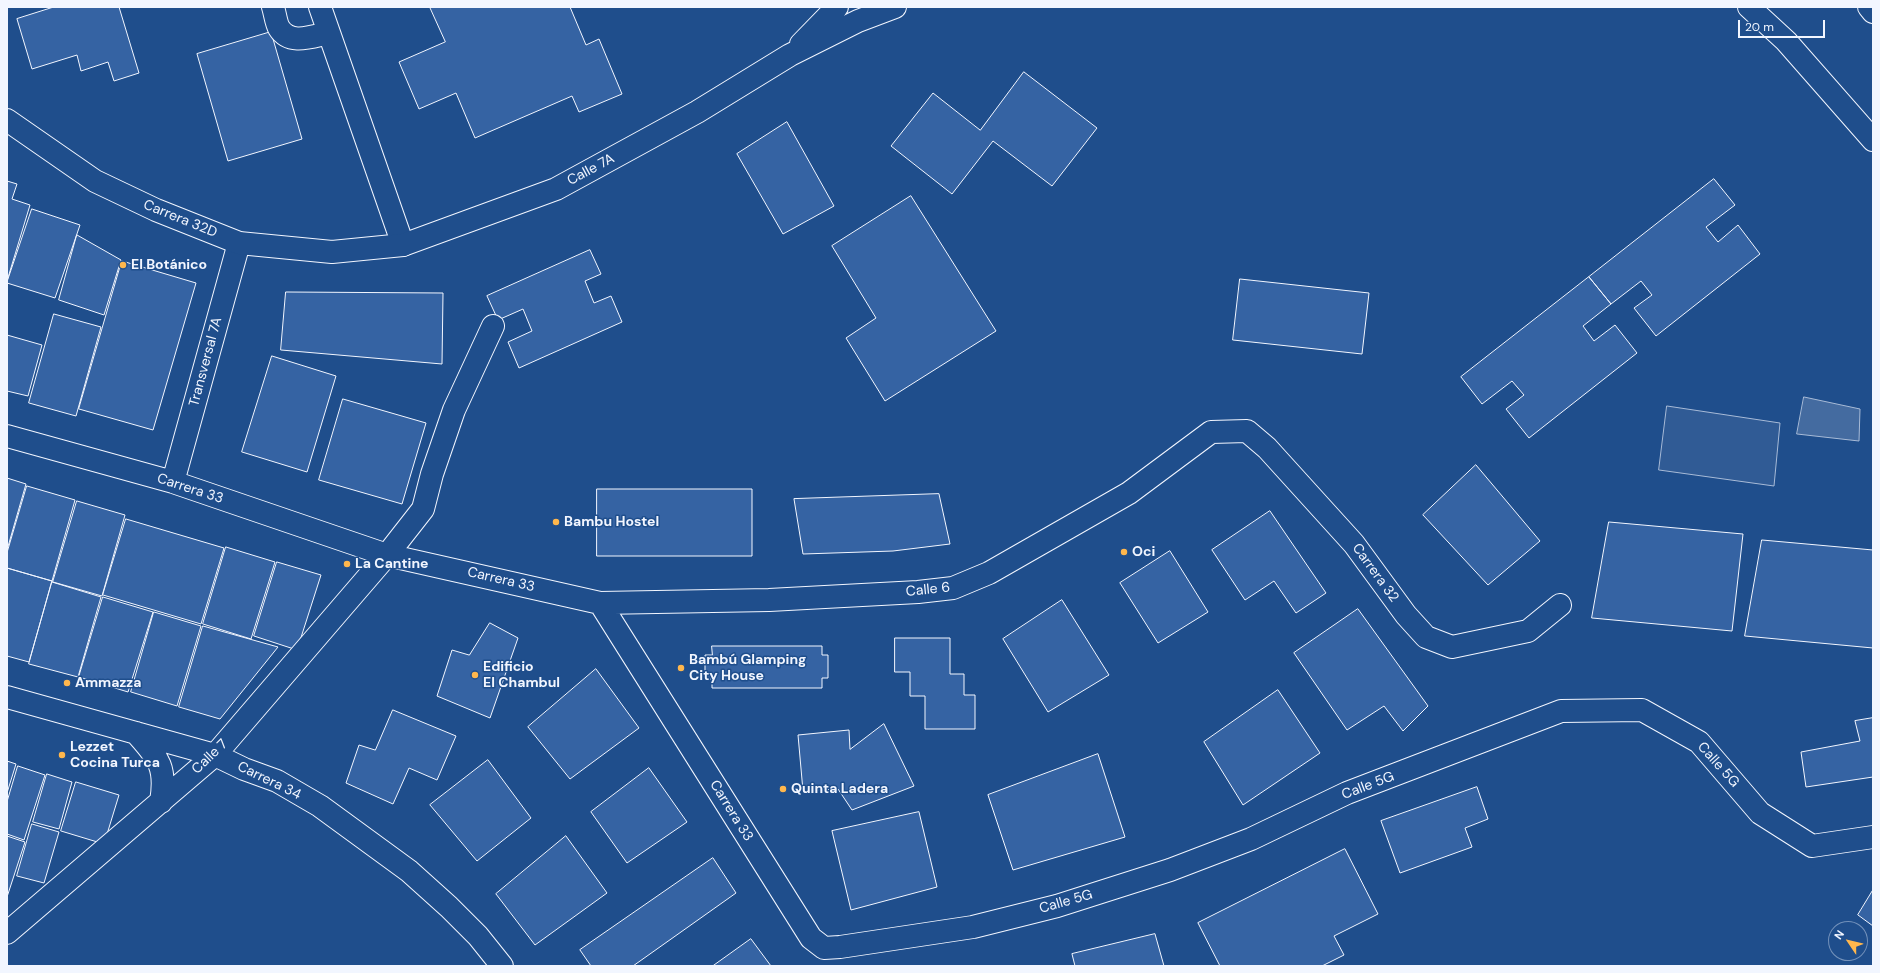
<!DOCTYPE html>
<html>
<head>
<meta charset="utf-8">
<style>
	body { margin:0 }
	#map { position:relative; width:1880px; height:973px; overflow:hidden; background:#1f4e8c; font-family:"DM Sans",sans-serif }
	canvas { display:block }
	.frame { position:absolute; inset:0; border:8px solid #f2f6ff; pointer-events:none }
	.north { position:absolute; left:1828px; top:921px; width:40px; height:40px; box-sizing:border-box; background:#1f4e8c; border:1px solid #7391ba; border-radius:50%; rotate:305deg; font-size:11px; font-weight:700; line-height:16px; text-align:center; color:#f2f6ff }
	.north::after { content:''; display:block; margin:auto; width:14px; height:18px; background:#ffb74d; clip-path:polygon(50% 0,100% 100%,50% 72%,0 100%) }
	.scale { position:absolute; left:1738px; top:20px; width:87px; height:18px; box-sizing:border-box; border:2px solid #f2f6ff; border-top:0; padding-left:5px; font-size:12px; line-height:14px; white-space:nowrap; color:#f2f6ff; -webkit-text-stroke:3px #1f4e8c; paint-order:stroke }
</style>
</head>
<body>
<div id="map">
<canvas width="1880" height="973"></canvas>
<div class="frame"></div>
<div class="north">N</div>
<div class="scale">20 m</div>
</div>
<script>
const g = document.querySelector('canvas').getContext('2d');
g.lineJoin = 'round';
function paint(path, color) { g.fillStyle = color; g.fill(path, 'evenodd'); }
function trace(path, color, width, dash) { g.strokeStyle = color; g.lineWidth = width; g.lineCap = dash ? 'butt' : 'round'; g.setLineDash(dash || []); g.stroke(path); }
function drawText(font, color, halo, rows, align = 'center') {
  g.font = font + ' "DM Sans",sans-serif'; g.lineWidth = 3; g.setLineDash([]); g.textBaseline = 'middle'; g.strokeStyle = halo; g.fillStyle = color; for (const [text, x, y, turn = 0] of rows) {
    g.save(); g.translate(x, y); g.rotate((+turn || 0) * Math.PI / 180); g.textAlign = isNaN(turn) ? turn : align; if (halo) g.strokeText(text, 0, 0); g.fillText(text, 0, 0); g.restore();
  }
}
const built = new Path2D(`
	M1667,406L1780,423L1774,486L1659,470Z`);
paint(built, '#305b95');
trace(built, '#a8bbd7', 1);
const water = new Path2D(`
	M1804,397L1860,409L1859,441L1797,434Z`);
paint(water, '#446ba0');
trace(water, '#a8bbd7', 1);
const building = new Path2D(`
	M54,7H119L139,73L114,81L108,62L81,71L77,55L32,69L17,19Z
	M430,7H570L586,45L599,39L622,94L579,112L572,96L475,138L456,93L419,109L399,62L445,42Z
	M271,32L302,139L228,161L197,54Z
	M1024,72L1097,128L1052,186L993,141L952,194L891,146L933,93L980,130Z
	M787,122L834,206L783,234L737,154Z
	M1714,179L1735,205L1706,227L1718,242L1738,225L1760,254L1656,336L1634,308L1652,295L1641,281L1611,304L1589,277Z
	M7,181L17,184L12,199L30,205L7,281Z
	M911,196L996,331L885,401L846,338L876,318L832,246Z
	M32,209L80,225L55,298L7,283Z
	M77,235L121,260L104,315L59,300Z
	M590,250L601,274L585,281L594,303L611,296L622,322L519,368L508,342L532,331L523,309L498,320L487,296Z
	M122,261L196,283L153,430L79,409Z
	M1589,277L1611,304L1583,326L1594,341L1615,325L1637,353L1529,438L1506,409L1524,395L1512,381L1482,404L1461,377Z
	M1240,279L1369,293L1362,354L1233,340Z
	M286,292L443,293L442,364L281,350Z
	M54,314L101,327L76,416L29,403Z
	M7,335L42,345L28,396L7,391Z
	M272,356L336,376L307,472L242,452Z
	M343,399L426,423L402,504L319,480Z
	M1476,465L1540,541L1488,585L1423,515Z
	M7,478L26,484L7,550Z
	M27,486L75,500L52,581L7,568V553Z
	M597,489H752V556H597Z
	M939,494L950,544L893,551L803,554L794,499Z
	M77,501L125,515L102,596L53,582Z
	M1270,511L1326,593L1296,613L1274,581L1245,600L1212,550Z
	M126,519L224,548L201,624L103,595Z
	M1609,522L1743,534L1732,631L1592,618Z
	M1762,540L1873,550V648L1745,636Z
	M226,547L275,562L251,639L203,624Z
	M1170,551L1208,612L1158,643L1120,583Z
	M277,562L321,575L297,650L254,636Z
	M7,568L52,581L29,662L7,656Z
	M52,582L101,597L78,677L29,664Z
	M103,597L153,612L128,692L79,677Z
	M1062,600L1109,675L1048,712L1003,639Z
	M1358,609L1428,706L1403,731L1384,706L1347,730L1294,653Z
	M154,612L201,626L177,706L131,692Z
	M490,623L518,638L490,718L437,696L452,650L469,655Z
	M203,626L278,647L220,719L179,707Z
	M895,638H950V674H964V695H975V729H925V696H910V672H895Z
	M712,646H822V655H828V678H822V688H712V679H705V655H712Z
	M596,669L639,728L570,779L528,727Z
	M1278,690L1320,753L1243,805L1204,742Z
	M393,710L456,736L437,780L409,768L393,804L346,783L359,745L375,750Z
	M1873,718V777L1806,787L1801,752L1860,741L1855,721Z
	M884,724L914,786L852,810L838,789L803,791L798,735L849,730L850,749Z
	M1098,754L1125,837L1013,870L988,795Z
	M488,760L531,818L477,861L430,805Z
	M7,761L16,764L7,793Z
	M18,766L45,775L24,840L7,834V802Z
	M649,768L687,822L627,863L591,812Z
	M47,774L72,782L59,829L33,822Z
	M76,782L119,795L104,844L61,831Z
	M1477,787L1488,819L1465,828L1472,847L1400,873L1381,821Z
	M919,812L937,887L851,910L832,831Z
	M32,824L59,832L44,883L17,876Z
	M7,836L25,842L7,897Z
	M566,836L607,893L535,945L496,894Z
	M1345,849L1378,914L1334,936L1344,955L1322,966H1220L1198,923Z
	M713,858L736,893L633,966H591L580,950Z
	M1873,890V926L1858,915Z
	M1155,934L1164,966H1075L1072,954Z
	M751,939L771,966H713Z`);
paint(building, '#3563a3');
trace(building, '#f2f6ff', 1);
const minor = new Path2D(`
	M273,7C275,13 276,23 279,28C290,46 313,36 329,33
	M320,7L403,245
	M7,436L173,482L387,555L600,603L769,600L918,592L953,588L989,573L1129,493L1211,432L1247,431L1267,448L1354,544L1406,615L1426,637L1452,647L1528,631L1560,605
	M173,482L239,243
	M600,603L811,938L824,948L840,947L973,927L1057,906L1170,870L1251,839L1347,793L1561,711L1642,710L1699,742L1760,813L1812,846L1873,837
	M7,697L215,755L244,769L277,781L320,806L409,871L449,907L478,936L502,966
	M136,733C158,758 167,766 161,802
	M7,933L215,755L387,555L423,509L432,474L454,410L493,326`);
const major = new Path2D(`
	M1749,7L1786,41L1873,140
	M1869,7L1873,12
	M801,44L837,7
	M7,120L95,181L156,210L239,243L332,252L403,245L556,189L697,112L790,55L858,21L895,7`);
trace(minor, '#f2f6ff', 24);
trace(major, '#f2f6ff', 24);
trace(minor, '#1f4e8c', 22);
trace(major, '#1f4e8c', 22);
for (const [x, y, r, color] of [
	[123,265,4,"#ffb74d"],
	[556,522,4,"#ffb74d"],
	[1124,552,4,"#ffb74d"],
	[347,564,4,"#ffb74d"],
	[681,668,4,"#ffb74d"],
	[475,675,4,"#ffb74d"],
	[67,683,4,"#ffb74d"],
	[62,755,4,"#ffb74d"],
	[783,789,4,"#ffb74d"]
]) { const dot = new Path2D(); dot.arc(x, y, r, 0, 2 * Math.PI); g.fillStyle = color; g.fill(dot); trace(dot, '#1f4e8c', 1.5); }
drawText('14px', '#f2f6ff', '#1f4e8c', [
	["Calle 7A",591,170,-28],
	["Carrera 32D",180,219,22],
	["Transversal 7A",206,362,-75],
	["Carrera 33",190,489,18],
	["Carrera 32",1375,573,54],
	["Carrera 33",501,580,13],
	["Calle 6",928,590,-6],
	["Calle 7",210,757,-44],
	["Calle 5G",1718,765,48],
	["Carrera 34",269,781,26],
	["Calle 5G",1368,786,-21],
	["Carrera 33",731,811,58],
	["Calle 5G",1066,902,-16]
]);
drawText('bold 14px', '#f2f6ff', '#1f4e8c', [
	["El Botánico",131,265],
	["Bambu Hostel",564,522],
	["Oci",1132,552],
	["La Cantine",355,564],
	["Bambú Glamping",689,660],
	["City House",689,676],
	["Edificio",483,667],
	["El Chambul",483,683],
	["Ammazza",75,683],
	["Lezzet",70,747],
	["Cocina Turca",70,763],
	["Quinta Ladera",791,789]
], 'left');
</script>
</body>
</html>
